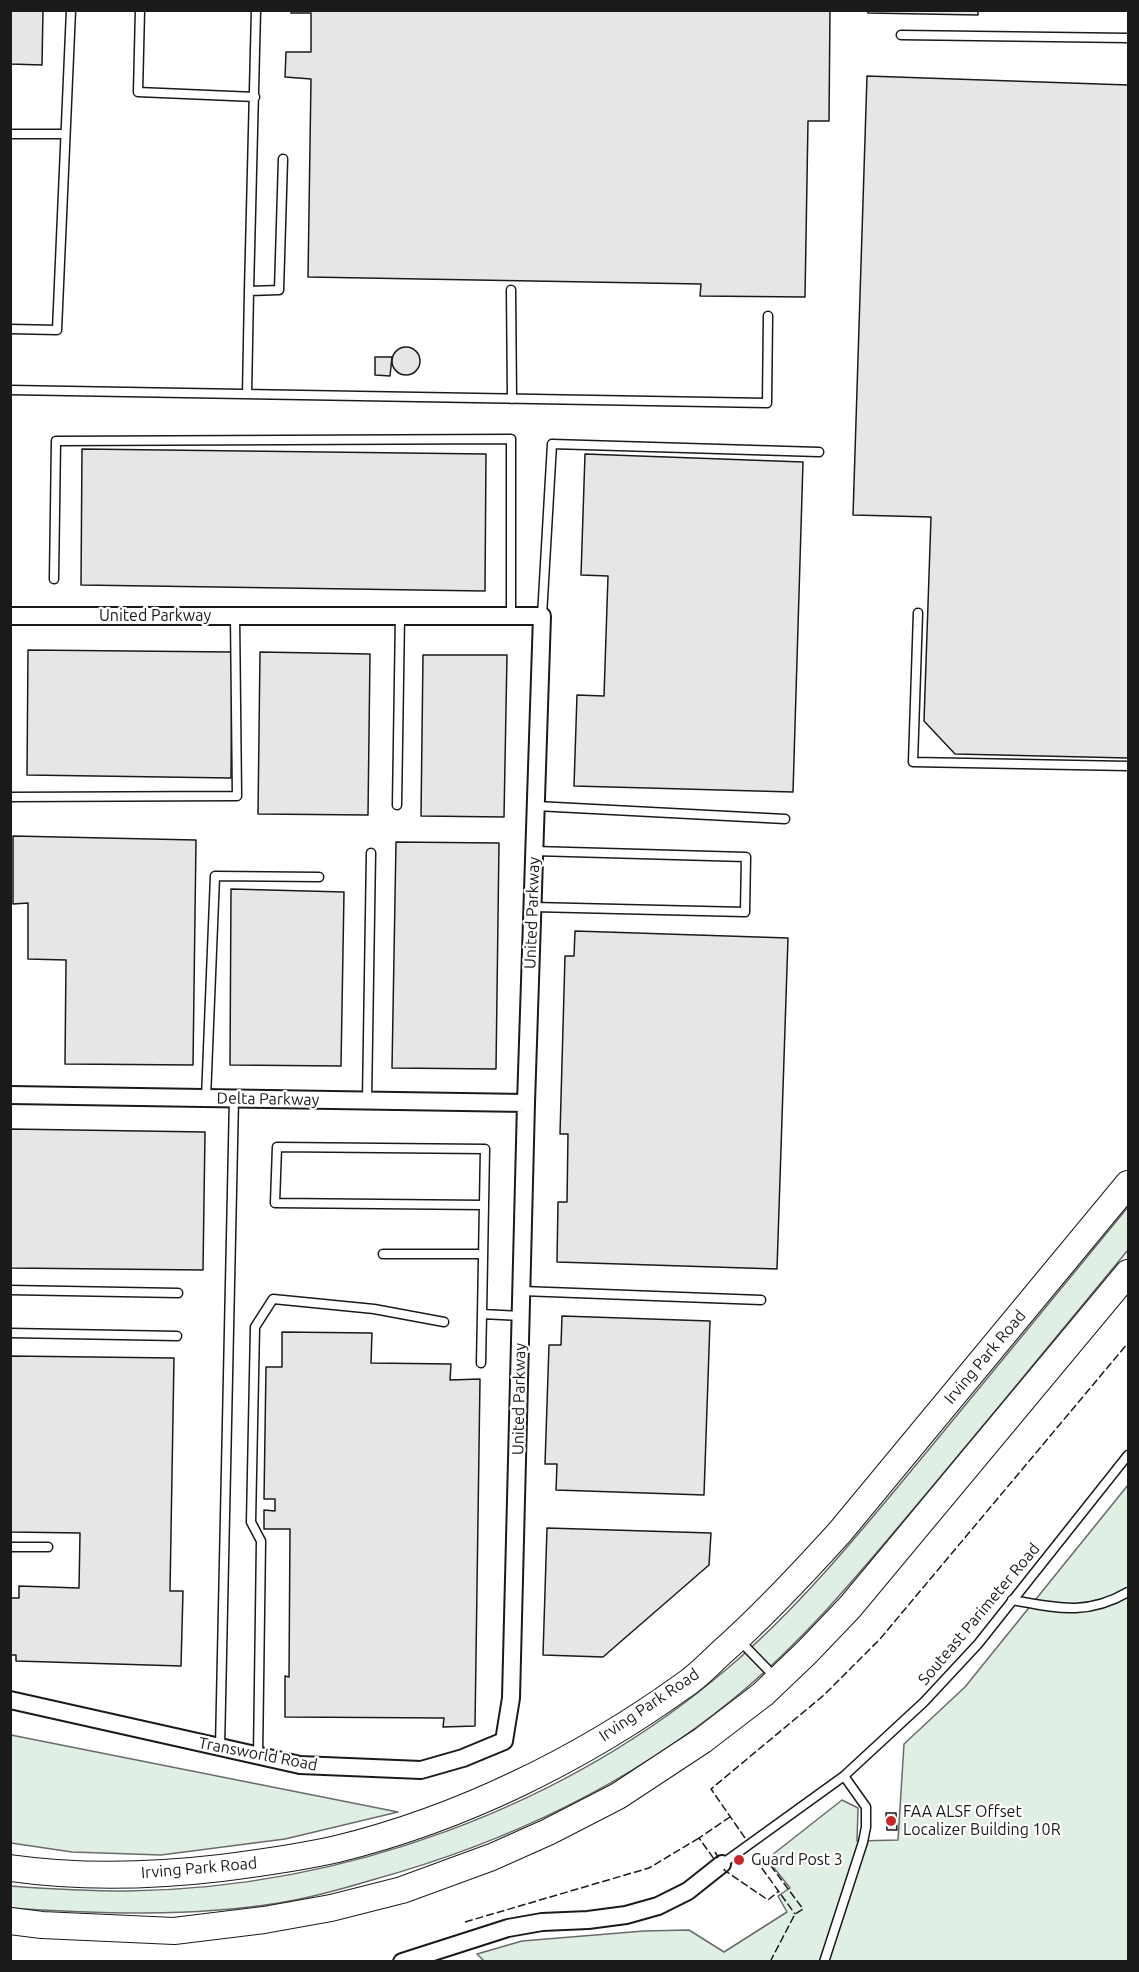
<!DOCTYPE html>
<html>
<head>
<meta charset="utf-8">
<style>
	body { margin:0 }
	#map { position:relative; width:1139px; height:1972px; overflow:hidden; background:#fff; font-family:Ubuntu,sans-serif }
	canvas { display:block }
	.frame { position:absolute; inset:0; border:12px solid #1a1a1a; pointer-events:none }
</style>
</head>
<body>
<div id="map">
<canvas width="1139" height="1972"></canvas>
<div class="frame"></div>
</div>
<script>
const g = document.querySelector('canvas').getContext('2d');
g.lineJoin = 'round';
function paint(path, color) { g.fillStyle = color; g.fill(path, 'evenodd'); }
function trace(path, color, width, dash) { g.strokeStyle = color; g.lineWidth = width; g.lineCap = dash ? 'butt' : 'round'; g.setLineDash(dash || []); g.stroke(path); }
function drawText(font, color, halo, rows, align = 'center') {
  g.font = font + ' Ubuntu,sans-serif'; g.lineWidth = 4.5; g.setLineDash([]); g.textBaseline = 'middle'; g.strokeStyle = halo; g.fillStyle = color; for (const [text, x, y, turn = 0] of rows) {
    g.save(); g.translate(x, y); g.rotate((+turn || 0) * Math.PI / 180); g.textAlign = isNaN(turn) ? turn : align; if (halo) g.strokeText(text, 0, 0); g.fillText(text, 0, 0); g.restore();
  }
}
const green = new Path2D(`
	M1128,1207V1250C1063,1329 997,1409 931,1488C869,1562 808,1638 733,1699C628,1785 503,1844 372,1880C342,1889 310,1898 279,1903C190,1917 99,1914 11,1908L10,1886C50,1889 89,1891 128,1891C344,1888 564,1808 728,1668C804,1603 866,1525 930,1448C996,1368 1062,1287 1128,1207Z
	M1128,1485V1961L485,1962L477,1954L522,1941L644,1931L689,1930L724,1952L787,1912L778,1896L790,1888L767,1859L842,1800L858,1808L857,1841L898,1840L904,1744L965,1687Z
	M11,1735L398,1812L285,1839L161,1855L72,1852L11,1843Z`);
paint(green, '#e0efe3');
trace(green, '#6a6a6a', 1.5);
const building = new Path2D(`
	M10,10H43L42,65L10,64Z
	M291,10H830L829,121H808L805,297L700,296L701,284L308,277L311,79L285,77L286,52H311V13H291Z
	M867,10H978V15L868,13Z
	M867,76L1128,85V758L955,754L924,721L931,517L853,515Z
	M392 361a14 14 0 1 1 28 0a14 14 0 1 1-28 0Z
	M375,357H392L390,376L375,375Z
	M82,449L486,454L485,591L81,585Z
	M585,454L803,462L793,792L574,786L577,695L604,696L608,576L581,575Z
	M28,650L232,652L231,778L27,775Z
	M260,652L370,654L368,815L258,814Z
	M423,655H507L504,817L421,816Z
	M13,836L196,840L193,1065L65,1064L66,960L28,959V903L13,904Z
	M396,842L499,843L496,1069L392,1068Z
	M231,889L344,892L341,1066L230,1065Z
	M575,931L788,938L777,1269L557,1262L558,1202H567L568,1134H560L565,956H574Z
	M10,1129L205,1132L203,1270L10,1268Z
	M562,1316L710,1321L704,1495L556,1490L557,1464H545L549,1345H561Z
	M282,1332L372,1333L371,1363L451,1364L450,1380L480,1379L475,1726L443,1727L444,1718L285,1717V1676L289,1677L290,1529H264V1510L275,1511V1499H264L266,1367H282Z
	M10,1356L174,1358L170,1591H183L181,1666L16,1661V1655H10V1598H19V1586L79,1588L80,1533L10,1532Z
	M547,1528L711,1533L709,1565L603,1657L543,1655Z
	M886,1813H896L897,1830H887Z`);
paint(building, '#e6e6e6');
trace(building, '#1a1a1a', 1.5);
const lane = new Path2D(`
	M140,10L138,92L255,97
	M256,10L249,291L279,290L283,159
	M901,35L1128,38
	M10,134H65
	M511,290L512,399
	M10,329L57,330L71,10
	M10,390L767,403L768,316
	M247,394L249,291
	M54,579L56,441L511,439V616
	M918,613L913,762L1128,766
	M542,616L552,444L819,452
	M10,797L237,796L235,616
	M397,805L400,616
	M536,806L785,819
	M533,907L745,912L746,857L534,851
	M206,1098L215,876L319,877
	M367,1100L371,853
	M484,1205L275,1203L277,1147L485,1149L482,1314L521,1316
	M383,1254H483
	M10,1290L178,1293
	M522,1291L761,1300
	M10,1333L177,1336
	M481,1363L482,1314
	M10,1547H48
	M1012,1600C1057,1608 1087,1616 1128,1592
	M738,1639L775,1677
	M220,1747L234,1098
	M258,1756L261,1541L251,1522L255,1327L273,1299L374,1309L444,1322
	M722,1864L844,1776L924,1702L978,1644L1128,1455
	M824,1962L863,1842L866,1827V1807L844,1776`);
const street = new Path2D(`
	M10,616H542L526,1103L511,1698L504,1741L463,1758L421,1770L300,1765L10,1700
	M10,1095L526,1103
	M402,1962L508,1928L542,1922L588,1920L626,1915L658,1906L688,1891L722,1864`);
const primary = new Path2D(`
	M10,1868C80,1878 152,1876 221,1868C260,1863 298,1858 337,1849C460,1819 580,1760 683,1686C697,1677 709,1664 722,1652C764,1615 802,1574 840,1532L1128,1184
	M10,1921L42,1925L174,1931L264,1920L331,1908L402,1890L492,1857L548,1832L618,1796L703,1740L763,1694L807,1652L850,1607L1128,1273`);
trace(lane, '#1a1a1a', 11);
trace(street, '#1a1a1a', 20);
trace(primary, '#1a1a1a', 28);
trace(lane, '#fff', 8);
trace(street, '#fff', 16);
trace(primary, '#fff', 26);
trace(new Path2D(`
	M745,1838L711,1789L824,1695L880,1639L1128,1343
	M715,1852L718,1857L714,1859L699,1838L730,1817
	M725,1869L724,1870L768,1900L779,1891
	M465,1922L649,1868L699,1838
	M770,1962L795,1914L803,1909L768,1862L761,1867L795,1914`), '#1a1a1a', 1.5, [8, 3]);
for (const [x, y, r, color] of [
	[891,1821,6,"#c62828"],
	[739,1860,6,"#c62828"]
]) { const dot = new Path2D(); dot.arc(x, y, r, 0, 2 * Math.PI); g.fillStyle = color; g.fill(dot); trace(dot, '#fff', 2); }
drawText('16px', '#1a1a1a', '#fff', [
	["United Parkway",155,616],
	["United Parkway",532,913,-88],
	["Delta Parkway",268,1099,1],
	["Irving Park Road",985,1357,-50],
	["United Parkway",519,1399,-89],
	["Souteast Parimeter Road",979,1614,-50],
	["Irving Park Road",649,1705,-34],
	["Transworld Road",258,1754,11],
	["Irving Park Road",199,1868,-5]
]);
drawText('16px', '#1a1a1a', '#fff', [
	["FAA ALSF Offset",903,1812],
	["Localizer Building 10R",903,1830],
	["Guard Post 3",751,1860]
], 'left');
</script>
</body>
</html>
